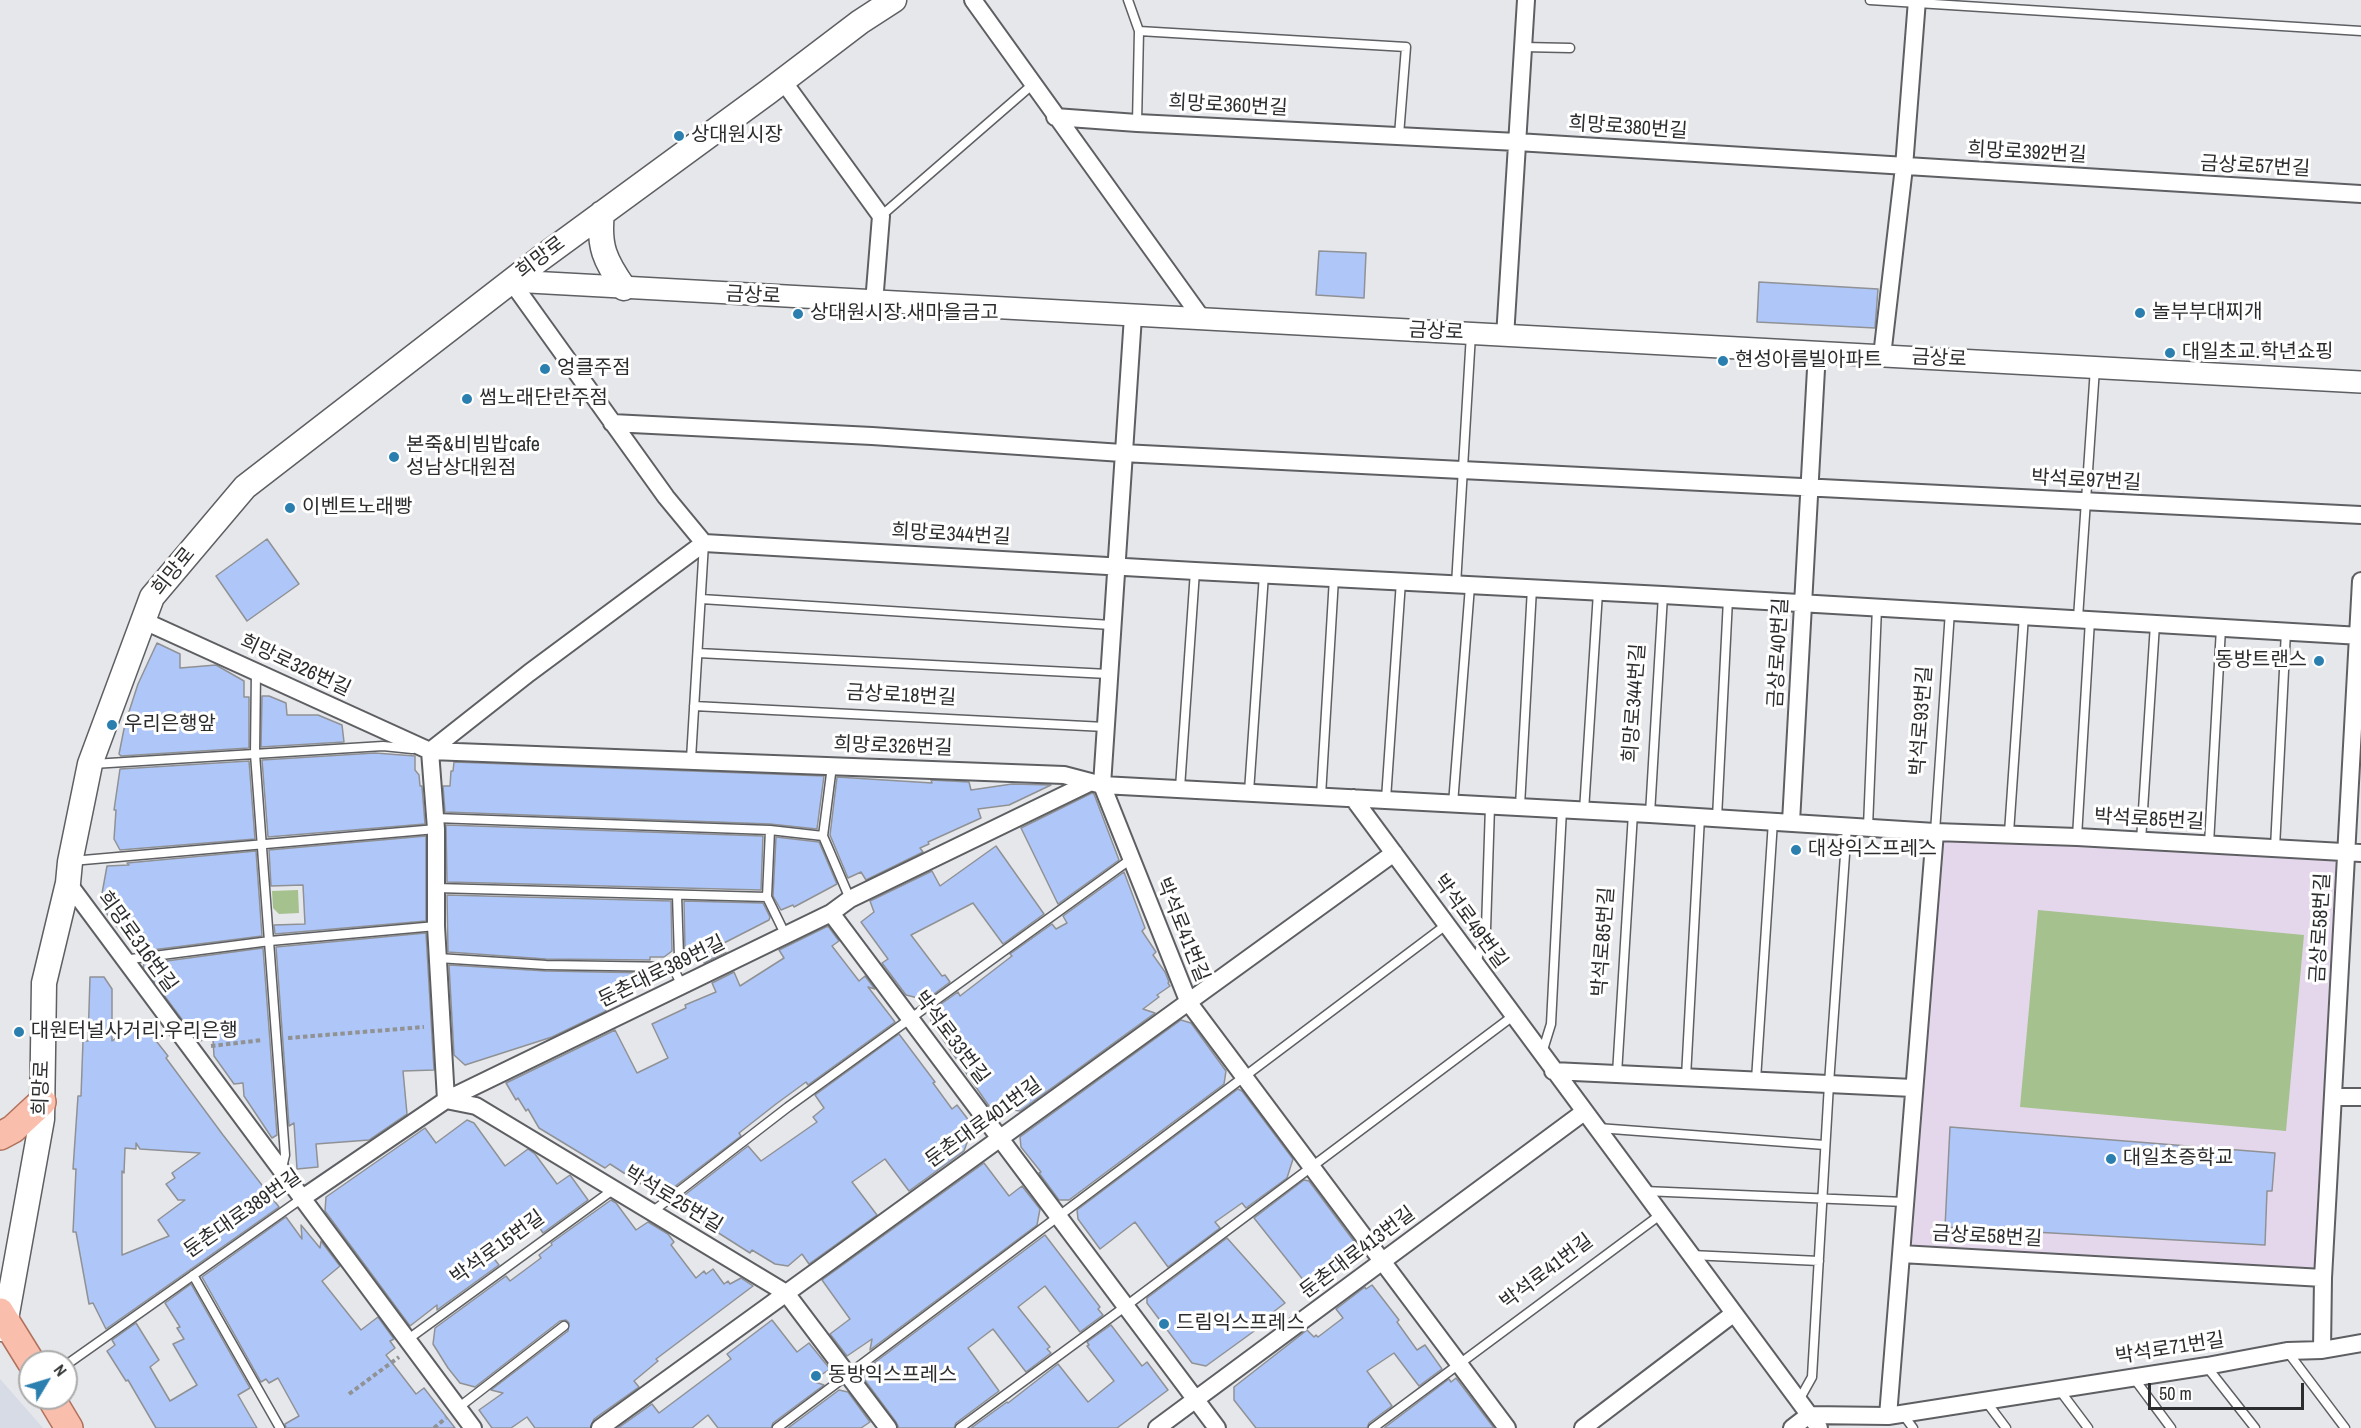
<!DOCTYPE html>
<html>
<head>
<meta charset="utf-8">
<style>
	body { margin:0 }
	#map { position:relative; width:2361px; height:1428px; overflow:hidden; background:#e5e7ea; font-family:"Archivo Narrow",sans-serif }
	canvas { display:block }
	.north { position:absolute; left:18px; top:1350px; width:60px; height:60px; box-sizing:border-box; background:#fff; border:2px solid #ababab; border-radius:50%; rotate:52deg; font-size:16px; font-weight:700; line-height:24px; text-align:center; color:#2c2d2e }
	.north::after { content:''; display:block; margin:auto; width:21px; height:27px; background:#2a7faf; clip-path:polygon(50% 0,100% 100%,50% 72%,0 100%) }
	.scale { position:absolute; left:2148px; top:1383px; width:156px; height:27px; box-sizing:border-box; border:3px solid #2c2d2e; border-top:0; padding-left:8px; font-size:18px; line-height:21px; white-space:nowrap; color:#2c2d2e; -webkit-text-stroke:4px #fff; paint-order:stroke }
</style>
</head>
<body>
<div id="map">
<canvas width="2361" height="1428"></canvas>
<div class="north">N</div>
<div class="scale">50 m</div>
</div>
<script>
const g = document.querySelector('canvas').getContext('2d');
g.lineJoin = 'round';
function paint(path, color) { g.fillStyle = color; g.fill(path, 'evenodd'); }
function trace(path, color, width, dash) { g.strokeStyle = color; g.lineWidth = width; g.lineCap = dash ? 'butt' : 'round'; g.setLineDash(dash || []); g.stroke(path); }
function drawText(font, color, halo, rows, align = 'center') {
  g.font = font + ' "Archivo Narrow","Noto Sans KR",sans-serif'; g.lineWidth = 6; g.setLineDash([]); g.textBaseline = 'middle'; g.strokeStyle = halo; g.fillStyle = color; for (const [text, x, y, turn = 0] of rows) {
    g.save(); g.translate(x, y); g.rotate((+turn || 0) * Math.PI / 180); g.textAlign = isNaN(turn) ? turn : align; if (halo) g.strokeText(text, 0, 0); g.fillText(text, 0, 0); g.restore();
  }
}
paint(new Path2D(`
	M0,1379L8,1388L43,1428H0Z`), '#d6dbe5');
paint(new Path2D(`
	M1941,836L2339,860L2323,1278L1904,1251Z`), '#e5d7eb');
paint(new Path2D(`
	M298,890L299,913L279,914L273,908L272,891Z
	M2038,910L2304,935L2286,1131L2020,1107Z`), '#a5c18e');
const building = new Path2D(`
	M1319,251L1366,253L1364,298L1316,295Z
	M1759,282L1878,289L1875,328L1757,322Z
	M267,539L299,584L247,621L216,576Z
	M157,643L180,654V668L216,665L244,681V697H249V748L121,756L119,754L125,724L138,684Z
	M262,696H269L286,703L287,715H318L342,725L344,742L261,747Z
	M375,753L415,756V770L419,775L420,786H422L425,824L268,837L262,760Z
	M249,761L255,839L120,850L114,839L116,810H114L120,769Z
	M454,762L824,776L817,829L770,824L445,812L443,786H450L451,771H453Z
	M837,777L932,783L931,780L969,782L971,790L1012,784L1051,785L1009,805L978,809L981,818L928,842L929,844L920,848L923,852L866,880L861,872L848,878L830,835Z
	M1092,793L1094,794L1119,860L1058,904L1021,828Z
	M446,825L763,836L761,890L447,882Z
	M426,836V921L275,934L274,925L305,924L303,885L271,886L269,850Z
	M776,837L819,842L837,884L794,907L793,905L781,910L773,896Z
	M996,846L1044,914L1003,944L973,903L911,935L942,976L945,975L950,982L926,1000L906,995L882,963L888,959L861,922L874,912L870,901L932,871L940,886Z
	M256,851L262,936L144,951L145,945L132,946L104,910L107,904L101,899L107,866L129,865L127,863Z
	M1124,872L1145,928L1142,931L1156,952L1153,955L1165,972L1169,982L1168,983L1170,986L1157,995L1159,997L1143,1009L1155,1013L1020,1111L989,1106L931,1022V1011L958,992L960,996L1012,956L1010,954L1052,924L1056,929L1067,923L1063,916Z
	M447,895L671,901L672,951L664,957H650V960L546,959L448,952Z
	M684,901L763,903L770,917L769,920L722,944L726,952L704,963L700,954L693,957L685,950Z
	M828,926L839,941L832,946L859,981L865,976L875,989L868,987L895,1022L808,1085L806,1082L776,1104L739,1133L741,1136L661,1197L610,1164L605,1168L539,1128L528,1109L526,1111L518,1098L516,1100L506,1083L615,1030L637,1073L668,1058L652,1024L686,1008L685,1005L716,992L712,983L734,972L740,986L784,958L779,950Z
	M426,933L434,1070L403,1071L407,1114L369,1140L316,1144L318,1167L297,1169L294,1123L289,1126L276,947Z
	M263,948L277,1135L272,1138L244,1096L243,1083L234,1084L214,1056L213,1039L198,1041L143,967L144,964Z
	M449,965L546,971L651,973V979L602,1003L606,1011L552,1037L465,1065L454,1055Z
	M90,977H104L112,989V1041L136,1023H142L168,1056L166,1058L223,1135L279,1207L106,1329L93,1303L89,1304L76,1232H73L76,1169H73L78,1096H81L83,1041H88ZM136,1143L140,1149L200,1153L172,1173L175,1178L166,1184L178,1200H185L158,1220L169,1236L122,1255V1171L124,1173L125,1148L136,1149Z
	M1181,1020L1191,1023L1226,1071L1224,1084L1069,1200H1059L1039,1173L1041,1172L1021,1147L1020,1137Z
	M899,1034L935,1082L933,1083L952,1109L957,1105L973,1126L964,1151L909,1191L885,1159L852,1182L877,1215L809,1264L802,1254L788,1266L775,1264L752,1250L750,1253L673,1204L748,1146L761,1161L817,1122L813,1117L824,1108L815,1095Z
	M1238,1089L1242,1091L1293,1159L1287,1178L1246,1208L1242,1203L1215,1222L1220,1228L1168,1267L1135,1222L1100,1249L1078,1219L1077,1210Z
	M467,1120L474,1123L505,1166L528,1149L535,1154L557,1184L570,1175L588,1200L543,1233L531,1215L485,1247L499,1265L437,1310V1305L410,1326L325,1211L326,1197L425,1128L436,1143Z
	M1950,1127L2275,1153L2272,1191H2267L2265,1245L1945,1227Z
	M984,1163L1009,1196L1022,1186L1040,1209L1037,1225L870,1350L872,1339L847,1356L830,1334L850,1319L822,1280Z
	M1304,1180L1309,1181L1359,1248L1356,1256L1338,1270L1334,1265L1308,1286L1254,1218Z
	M611,1200L616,1203L636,1230L648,1222L668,1234L674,1242L671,1245L696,1278L704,1271L706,1274L713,1269L724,1284L728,1281L730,1284L741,1278L753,1286L656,1359L658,1361L634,1381L639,1387L594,1419L590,1428H535L527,1417L511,1428H492L479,1410L503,1393L491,1390L568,1331L569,1323L566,1320L560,1321L475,1387L460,1383L448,1368L433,1344L435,1328L506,1276L510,1281L541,1258L539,1255L552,1245L551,1243Z
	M286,1217L302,1239L301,1225L320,1248L321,1241L340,1266L322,1281L361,1330L378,1317L394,1339L390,1341L395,1348L386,1355L416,1394L424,1388L455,1428H286L285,1424L299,1416L278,1378L269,1383L266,1379L261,1382L202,1277Z
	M1045,1235L1100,1307L1098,1309L1103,1315L1080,1332L1045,1286L1018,1307L1050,1347L1047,1349L1051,1353L1026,1372L993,1329L968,1348L999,1391L956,1423L954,1428H899L896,1422L864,1379L866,1369Z
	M1227,1238L1285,1303L1255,1326L1257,1329L1206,1366L1192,1363L1147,1303V1298Z
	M191,1284L250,1388L238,1395L257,1428H156L128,1380L126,1381L107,1351L115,1345L112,1340L136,1323L159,1360L150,1367L170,1401L197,1385L173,1344L184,1339L177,1328L180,1327L165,1303Z
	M1372,1285L1399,1320L1397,1322L1417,1350L1425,1345L1442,1369L1419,1386L1394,1353L1367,1371L1392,1406L1369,1423L1367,1428H1256L1234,1400V1387L1307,1330L1314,1337L1316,1335L1318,1337L1343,1318L1336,1309L1365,1287L1366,1289Z
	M772,1320L797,1352L809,1343L830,1369L812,1381L824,1385L773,1423L771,1428H718L708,1415L692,1428H618L652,1404L659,1413L731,1359L727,1354Z
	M1111,1325L1142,1366L1147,1362L1168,1390L1117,1428H971L1007,1402L1008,1403L1058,1364L1088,1402L1114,1381L1087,1346L1089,1345L1087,1342Z
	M1456,1378L1494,1428H1384L1449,1379L1451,1382Z
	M839,1390L848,1392L870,1422L861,1428H788Z`);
paint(building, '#afc7f8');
trace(building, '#909195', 1.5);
const service = new Path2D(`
	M1128,0L1139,31L1137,123
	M1870,0L2361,31
	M1139,31L1406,47L1399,135
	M1523,47L1570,48
	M881,216L1032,85
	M1456,585L1471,334
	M701,599L1111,625
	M2078,618L2095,368
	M698,653L1108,674
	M256,671L255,754L285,1155L282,1168
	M694,706L1105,727
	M691,759L704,543
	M93,764L383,746L412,749
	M832,766L823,836L850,899
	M1180,788L1195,571
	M1249,792L1264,574
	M1321,796L1334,578
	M1386,799L1401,581
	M1453,804L1470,586
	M1520,806L1532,588
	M1584,811L1598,592
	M1650,814L1663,595
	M435,818L770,830L823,836
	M1717,818L1728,599
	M1868,827L1877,607
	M770,830L767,897L786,936
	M1935,832L1950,611
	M2009,833L2024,615
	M2077,837L2090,620
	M2141,841L2155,624
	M2209,844L2221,628
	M2275,848L2286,631
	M72,861L436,829
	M436,888L767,897
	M677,895L679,957L673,967L682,986
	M438,958L546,965L673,967
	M123,960L270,941L436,926
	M1476,963L1486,929L1490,806
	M1542,1053L1551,1024L1562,809
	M1617,1074L1633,813
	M1686,1077L1700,817
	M1756,1080L1773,821
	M1598,1128L1825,1145
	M1644,1191L1905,1202
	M652,1212L788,1107L1131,859
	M1691,1255L1819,1261
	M193,1275L280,1428
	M407,1340L614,1189
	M2287,1351L2345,1428
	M66,1365L301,1199
	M2207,1367L2255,1428
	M2133,1377L2171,1428
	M2058,1388L2088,1428
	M1985,1400L2006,1428
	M1798,1402L1812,1377L1829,1084L1847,826
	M458,1408L564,1326
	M1902,1413L1913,1428
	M777,1428L1446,925
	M960,1428L1126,1306L1513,1016
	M1373,1428L1660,1215`);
const minor = new Path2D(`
	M973,0L1203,320
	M783,81L881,216L874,303
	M1055,117L1137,123L1517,142L2361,194
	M511,281L666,497L704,543
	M1133,316L1102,785L1189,1003L1507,1428
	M1505,337L1526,0
	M1882,356L1904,167L1917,0
	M612,423L872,436L1122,453L2361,515
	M142,620L430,751L1064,775L1102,785L1650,814L1935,832L2077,837L2361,853
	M430,751L529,673L704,543L1195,571L1663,595L2361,636
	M430,751L436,829V926L446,1100
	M1353,798L1819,1428
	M1791,822L1817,351
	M68,883L473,1428
	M831,913L1217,1428
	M1553,1071L1913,1088
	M2333,1097H2361
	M446,1100L476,1106L786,1293L888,1428
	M301,1199L446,1100L831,913L850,899L1091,782
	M1901,1254L2323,1278
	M2322,1350L2323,1278L2361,581
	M1888,1416L1935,832
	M600,1428L1394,853
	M1157,1428L1584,1112
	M1583,1428L1733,1314
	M1792,1428L1809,1415L1888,1416L2207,1366L2287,1351L2322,1350L2361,1343`);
const tertiary = new Path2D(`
	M511,281L2361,382`);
const secondary = new Path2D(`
	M602,213C598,246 605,261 624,288
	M0,1329L6,1319L42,1119L44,983L68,883L70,862L90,764L152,597L245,487L540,259L768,92L860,22L894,0`);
const primary = new Path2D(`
	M0,1136L13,1129L42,1102
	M0,1312L31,1362
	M51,1398L69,1428`);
trace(service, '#5e5f62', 11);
trace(minor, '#5e5f62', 20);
trace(tertiary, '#5e5f62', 24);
trace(secondary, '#5e5f62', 27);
trace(primary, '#b0715c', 30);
trace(new Path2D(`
	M288,1038L424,1027
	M211,1046L263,1040
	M349,1394L399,1357
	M434,1428L446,1418`), '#919294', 4, [4.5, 3]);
trace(service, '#fff', 8);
trace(minor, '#fff', 16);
trace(tertiary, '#fff', 21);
trace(secondary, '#fff', 24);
trace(primary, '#fabfac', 27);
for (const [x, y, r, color] of [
	[679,136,6,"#2a7faf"],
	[2140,313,6,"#2a7faf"],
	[798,314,6,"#2a7faf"],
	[2170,353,6,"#2a7faf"],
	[1723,361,6,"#2a7faf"],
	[545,369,6,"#2a7faf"],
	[467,399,6,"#2a7faf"],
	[394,457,6,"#2a7faf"],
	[290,508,6,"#2a7faf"],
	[2319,661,6,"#2a7faf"],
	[112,725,6,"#2a7faf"],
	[1796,850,6,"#2a7faf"],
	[19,1032,6,"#2a7faf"],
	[2111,1159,6,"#2a7faf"],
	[1164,1324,6,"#2a7faf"],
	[816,1376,6,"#2a7faf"]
]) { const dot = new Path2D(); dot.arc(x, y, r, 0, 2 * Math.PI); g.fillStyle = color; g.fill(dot); trace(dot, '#fff', 2); }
drawText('20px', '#2c2d2e', '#fff', [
	["희망로360번길",1228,106,3],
	["희망로380번길",1628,128,4],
	["희망로392번길",2027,153,3],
	["금상로57번길",2255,167,3],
	["희망로",541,258,-37],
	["금상로",753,296,3],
	["금상로",1436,332,3],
	["금상로",1939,359,3],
	["박석로97번길",2086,481,3],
	["희망로344번길",951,535,3],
	["희망로",174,572,-51],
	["금상로40번길",1779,653,-87],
	["희망로326번길",295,666,25],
	["금상로18번길",901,696,3],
	["희망로344번길",1635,703,-86],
	["박석로93번길",1922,721,-86],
	["희망로326번길",893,747,2],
	["박석로85번길",2149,820,3],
	["박석로49번길",1470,922,54],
	["금상로58번길",2321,928,-87],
	["박석로41번길",1182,930,68],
	["희망로316번길",137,942,54],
	["박석로85번길",1604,942,-86],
	["둔촌대로389번길",662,972,-26],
	["박석로33번길",951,1038,53],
	["희망로",42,1088,-88],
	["둔촌대로401번길",984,1123,-36],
	["박석로25번길",673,1200,31],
	["둔촌대로389번길",243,1214,-35],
	["금상로58번길",1987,1237,3],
	["박석로15번길",498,1248,-36],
	["둔촌대로413번길",1358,1253,-37],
	["박석로41번길",1547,1272,-37],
	["박석로71번길",2170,1349,-9]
]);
drawText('20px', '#2c2d2e', '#fff', [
	["상대원시장",691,136],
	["놀부부대찌개",2152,313],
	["상대원시장.새마을금고",810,314],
	["대일초교.학년쇼핑",2182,353],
	["현성아름빌아파트",1735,361],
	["엉클주점",557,369],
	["썸노래단란주점",479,399],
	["본죽&비빔밥cafe",406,446],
	["성남상대원점",406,469],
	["이벤트노래빵",302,508],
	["동방트랜스",2307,661,"right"],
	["우리은행앞",124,725],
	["대상익스프레스",1808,850],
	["대원터널사거리.우리은행",31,1032],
	["대일초증학교",2123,1159],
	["드림익스프레스",1176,1324],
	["동방익스프레스",828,1376]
], 'left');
</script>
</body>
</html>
